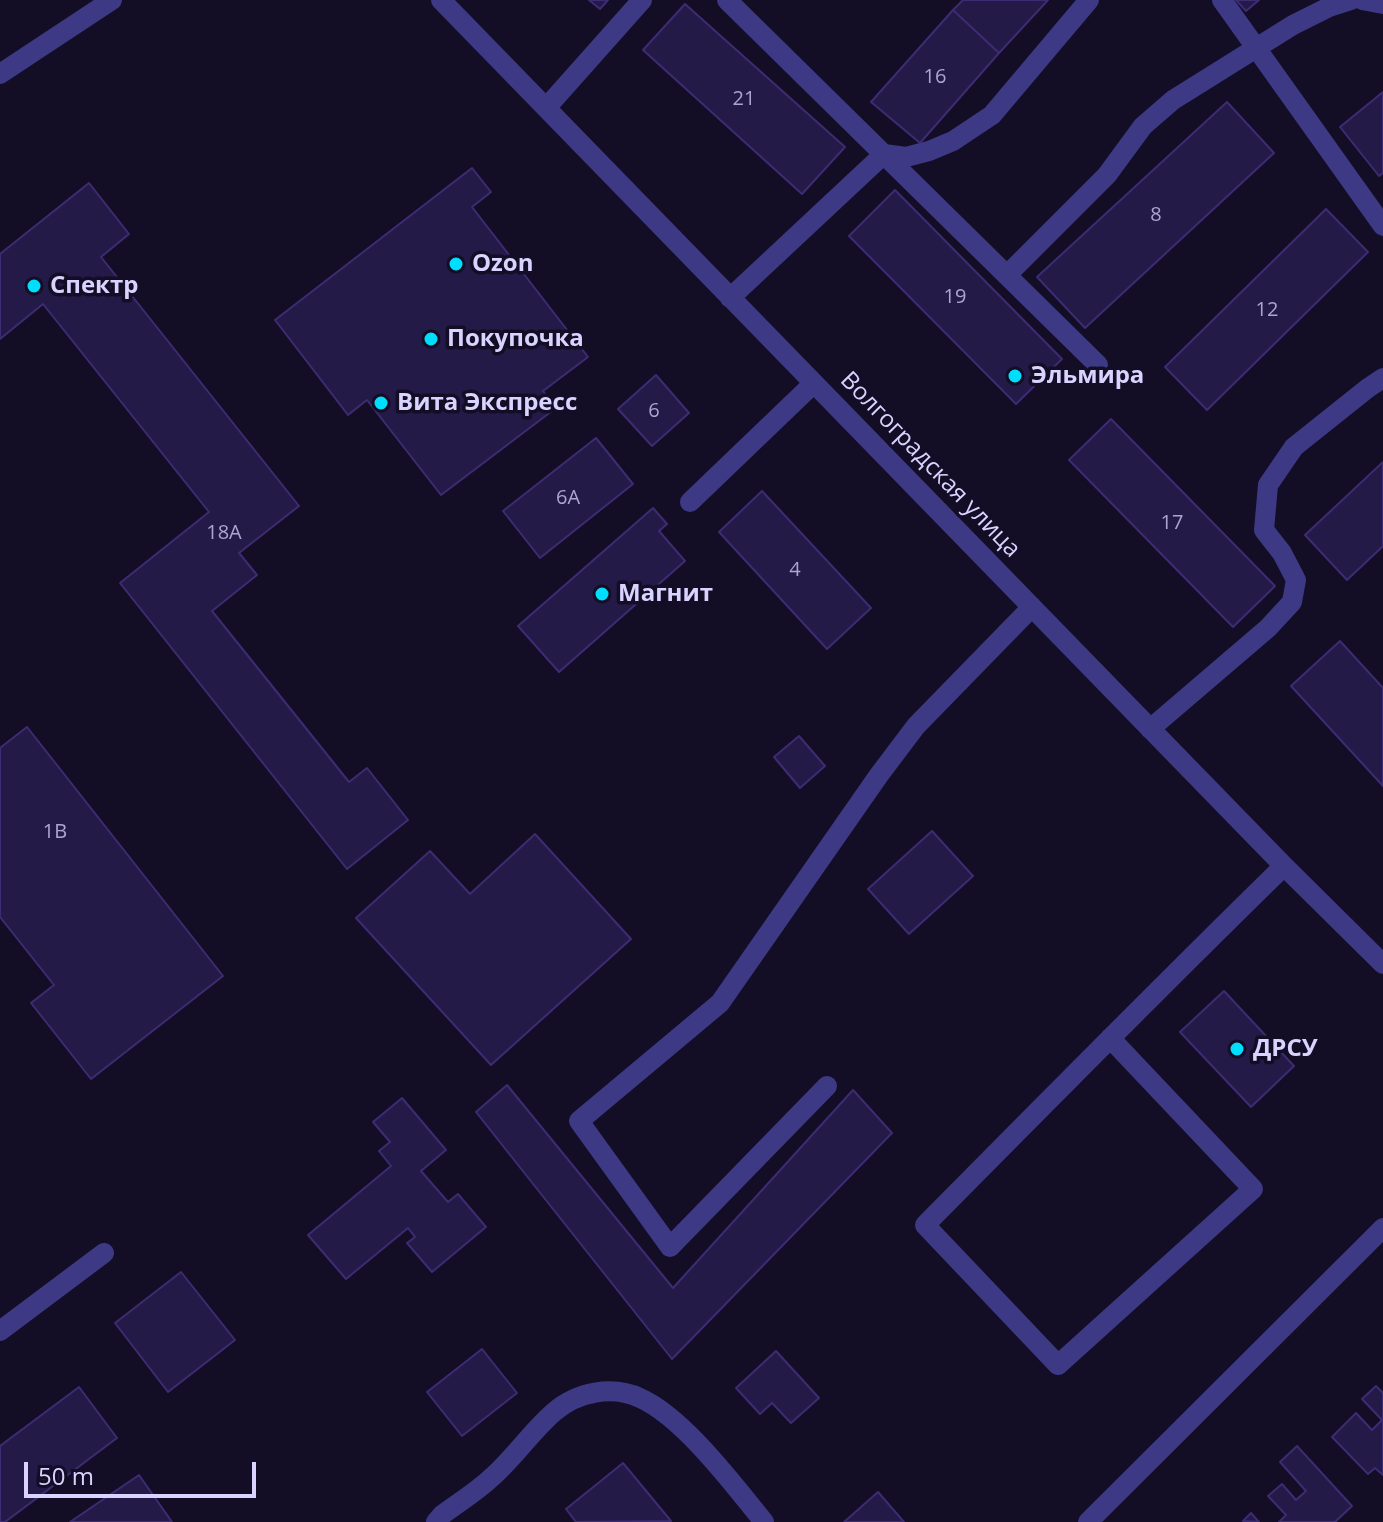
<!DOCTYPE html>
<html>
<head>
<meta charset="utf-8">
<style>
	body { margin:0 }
	#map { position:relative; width:1383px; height:1522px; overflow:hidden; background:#130e25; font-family:"Open Sans",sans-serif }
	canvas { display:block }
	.scale { position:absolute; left:24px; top:1462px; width:232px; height:36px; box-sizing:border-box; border:4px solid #d9d3ff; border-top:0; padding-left:10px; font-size:24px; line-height:28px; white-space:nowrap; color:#d9d3ff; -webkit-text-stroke:6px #130e25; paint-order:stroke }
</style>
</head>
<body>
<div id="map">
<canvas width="1383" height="1522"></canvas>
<div class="scale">50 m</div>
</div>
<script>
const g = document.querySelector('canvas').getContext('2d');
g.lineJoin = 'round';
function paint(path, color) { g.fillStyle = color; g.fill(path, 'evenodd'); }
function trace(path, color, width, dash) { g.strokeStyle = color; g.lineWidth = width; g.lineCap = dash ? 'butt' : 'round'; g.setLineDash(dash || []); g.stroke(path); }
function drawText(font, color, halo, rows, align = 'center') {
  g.font = font + ' "Open Sans",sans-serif'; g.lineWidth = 7; g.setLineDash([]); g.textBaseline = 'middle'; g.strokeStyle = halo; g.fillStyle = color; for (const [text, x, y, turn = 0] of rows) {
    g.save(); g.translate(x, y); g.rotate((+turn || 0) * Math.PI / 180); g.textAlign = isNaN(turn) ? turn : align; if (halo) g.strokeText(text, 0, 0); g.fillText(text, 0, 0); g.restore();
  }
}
const building = new Path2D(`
	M589,0H608L600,9Z
	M963,0H1048L999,53L953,10Z
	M1236,0H1259L1246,11Z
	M685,4L845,147L802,194L643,50Z
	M953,10L999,53L920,143L871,102Z
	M1383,92V173L1379,176L1340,127Z
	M1227,102L1274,153L1085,328L1037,277Z
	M472,168L491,192L472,207L588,357L543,391L556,408L441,495L367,400L348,415L275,320Z
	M89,183L129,234L101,257L299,506L239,553L257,575L212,611L349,782L367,768L408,820L347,869L120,583L209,512L43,304L0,339V254Z
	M895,190L1062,359L1016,404L849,236Z
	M1326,209L1368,252L1207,410L1165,367Z
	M656,375L689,413L652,446L618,409Z
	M1111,419L1275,586L1233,627L1069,460Z
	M596,438L633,484L540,558L503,511Z
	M1383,462V546L1347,580L1305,535Z
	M762,491L871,608L827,649L719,532Z
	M653,508L667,524L659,531L685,561L559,672L518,626Z
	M1340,641L1383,688V786L1291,686Z
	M27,727L223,976L91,1079L31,1003L54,985L0,917V748Z
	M799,736L825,766L800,788L774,757Z
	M932,831L973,876L909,934L868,889Z
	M535,834L631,939L491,1065L356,918L430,851L470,894Z
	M1224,991L1294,1066L1251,1107L1180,1032Z
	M507,1085L673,1288L853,1090L892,1133L672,1359L476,1112Z
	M402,1098L446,1150L421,1171L448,1202L458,1194L486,1227L432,1272L407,1243L415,1237L408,1228L346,1279L308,1235L391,1166L379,1151L390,1142L373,1122Z
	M181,1272L235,1340L168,1392L115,1323Z
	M482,1349L517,1393L462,1436L427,1392Z
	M776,1351L819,1398L791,1423L772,1403L760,1414L736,1388Z
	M1376,1386L1383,1393V1475L1375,1468L1368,1474L1332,1437L1356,1413L1372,1430L1382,1420L1362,1399Z
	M79,1387L117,1438L5,1522H0V1446Z
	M1297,1446L1352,1506L1335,1522H1279L1286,1515L1268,1496L1282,1484L1296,1500L1306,1491L1280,1462Z
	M623,1463L671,1521L576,1522L566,1509Z
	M139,1475L172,1522H70Z
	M878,1492L904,1522H844Z
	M1251,1513L1259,1522L1243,1521Z`);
paint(building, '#241a47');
trace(building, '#3c2c73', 2);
trace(new Path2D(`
	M441,0L1284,866L1383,964
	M727,0L1098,365
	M1222,0L1383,226
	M1362,0L1383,4
	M0,74L112,0
	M546,108L642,0
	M1007,275L1107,175L1143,126L1173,100L1293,25L1329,7L1351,0
	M730,298L884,154L906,157L929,151L953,141L992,115L1089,0
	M690,502L814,383
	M1150,729L1268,628L1292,602L1296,580L1282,553L1264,530L1268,485L1294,447L1368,388L1383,378
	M1110,1038L1253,1189L1058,1365L925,1225C1044,1105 1163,984 1284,866
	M827,1086L670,1247L579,1121L720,1003L879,775L916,726L1032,607
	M0,1331L104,1253
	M436,1522L442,1515C458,1503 476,1492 491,1478C514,1458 531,1432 554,1412C577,1392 612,1385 640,1398C683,1417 734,1485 764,1522
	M1088,1522L1383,1228`), '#3e3985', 20);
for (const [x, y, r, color] of [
	[456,264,8,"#00defe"],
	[34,286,8,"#00defe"],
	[431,339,8,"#00defe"],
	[1015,376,8,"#00defe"],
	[381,403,8,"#00defe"],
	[602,594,8,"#00defe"],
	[1237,1049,8,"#00defe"]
]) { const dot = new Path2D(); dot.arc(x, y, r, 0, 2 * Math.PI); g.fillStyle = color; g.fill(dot); trace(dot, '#130e25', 3); }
drawText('20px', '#aca5d1', null, [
	["16",935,77],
	["21",744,99],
	["8",1156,215],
	["19",955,297],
	["12",1267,310],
	["6",654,411],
	["6А",568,498],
	["17",1172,523],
	["18А",224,533],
	["4",795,570],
	["1В",55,832]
]);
drawText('bold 24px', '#d9d3ff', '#130e25', [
	["Ozon",472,264],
	["Спектр",50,286],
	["Покупочка",447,339],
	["Эльмира",1031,376],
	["Вита Экспресс",397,403],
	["Магнит",618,594],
	["ДРСУ",1253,1049]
], 'left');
drawText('24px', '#d9d3ff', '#130e25', [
	["Волгоградская улица",930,465,46]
]);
</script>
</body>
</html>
